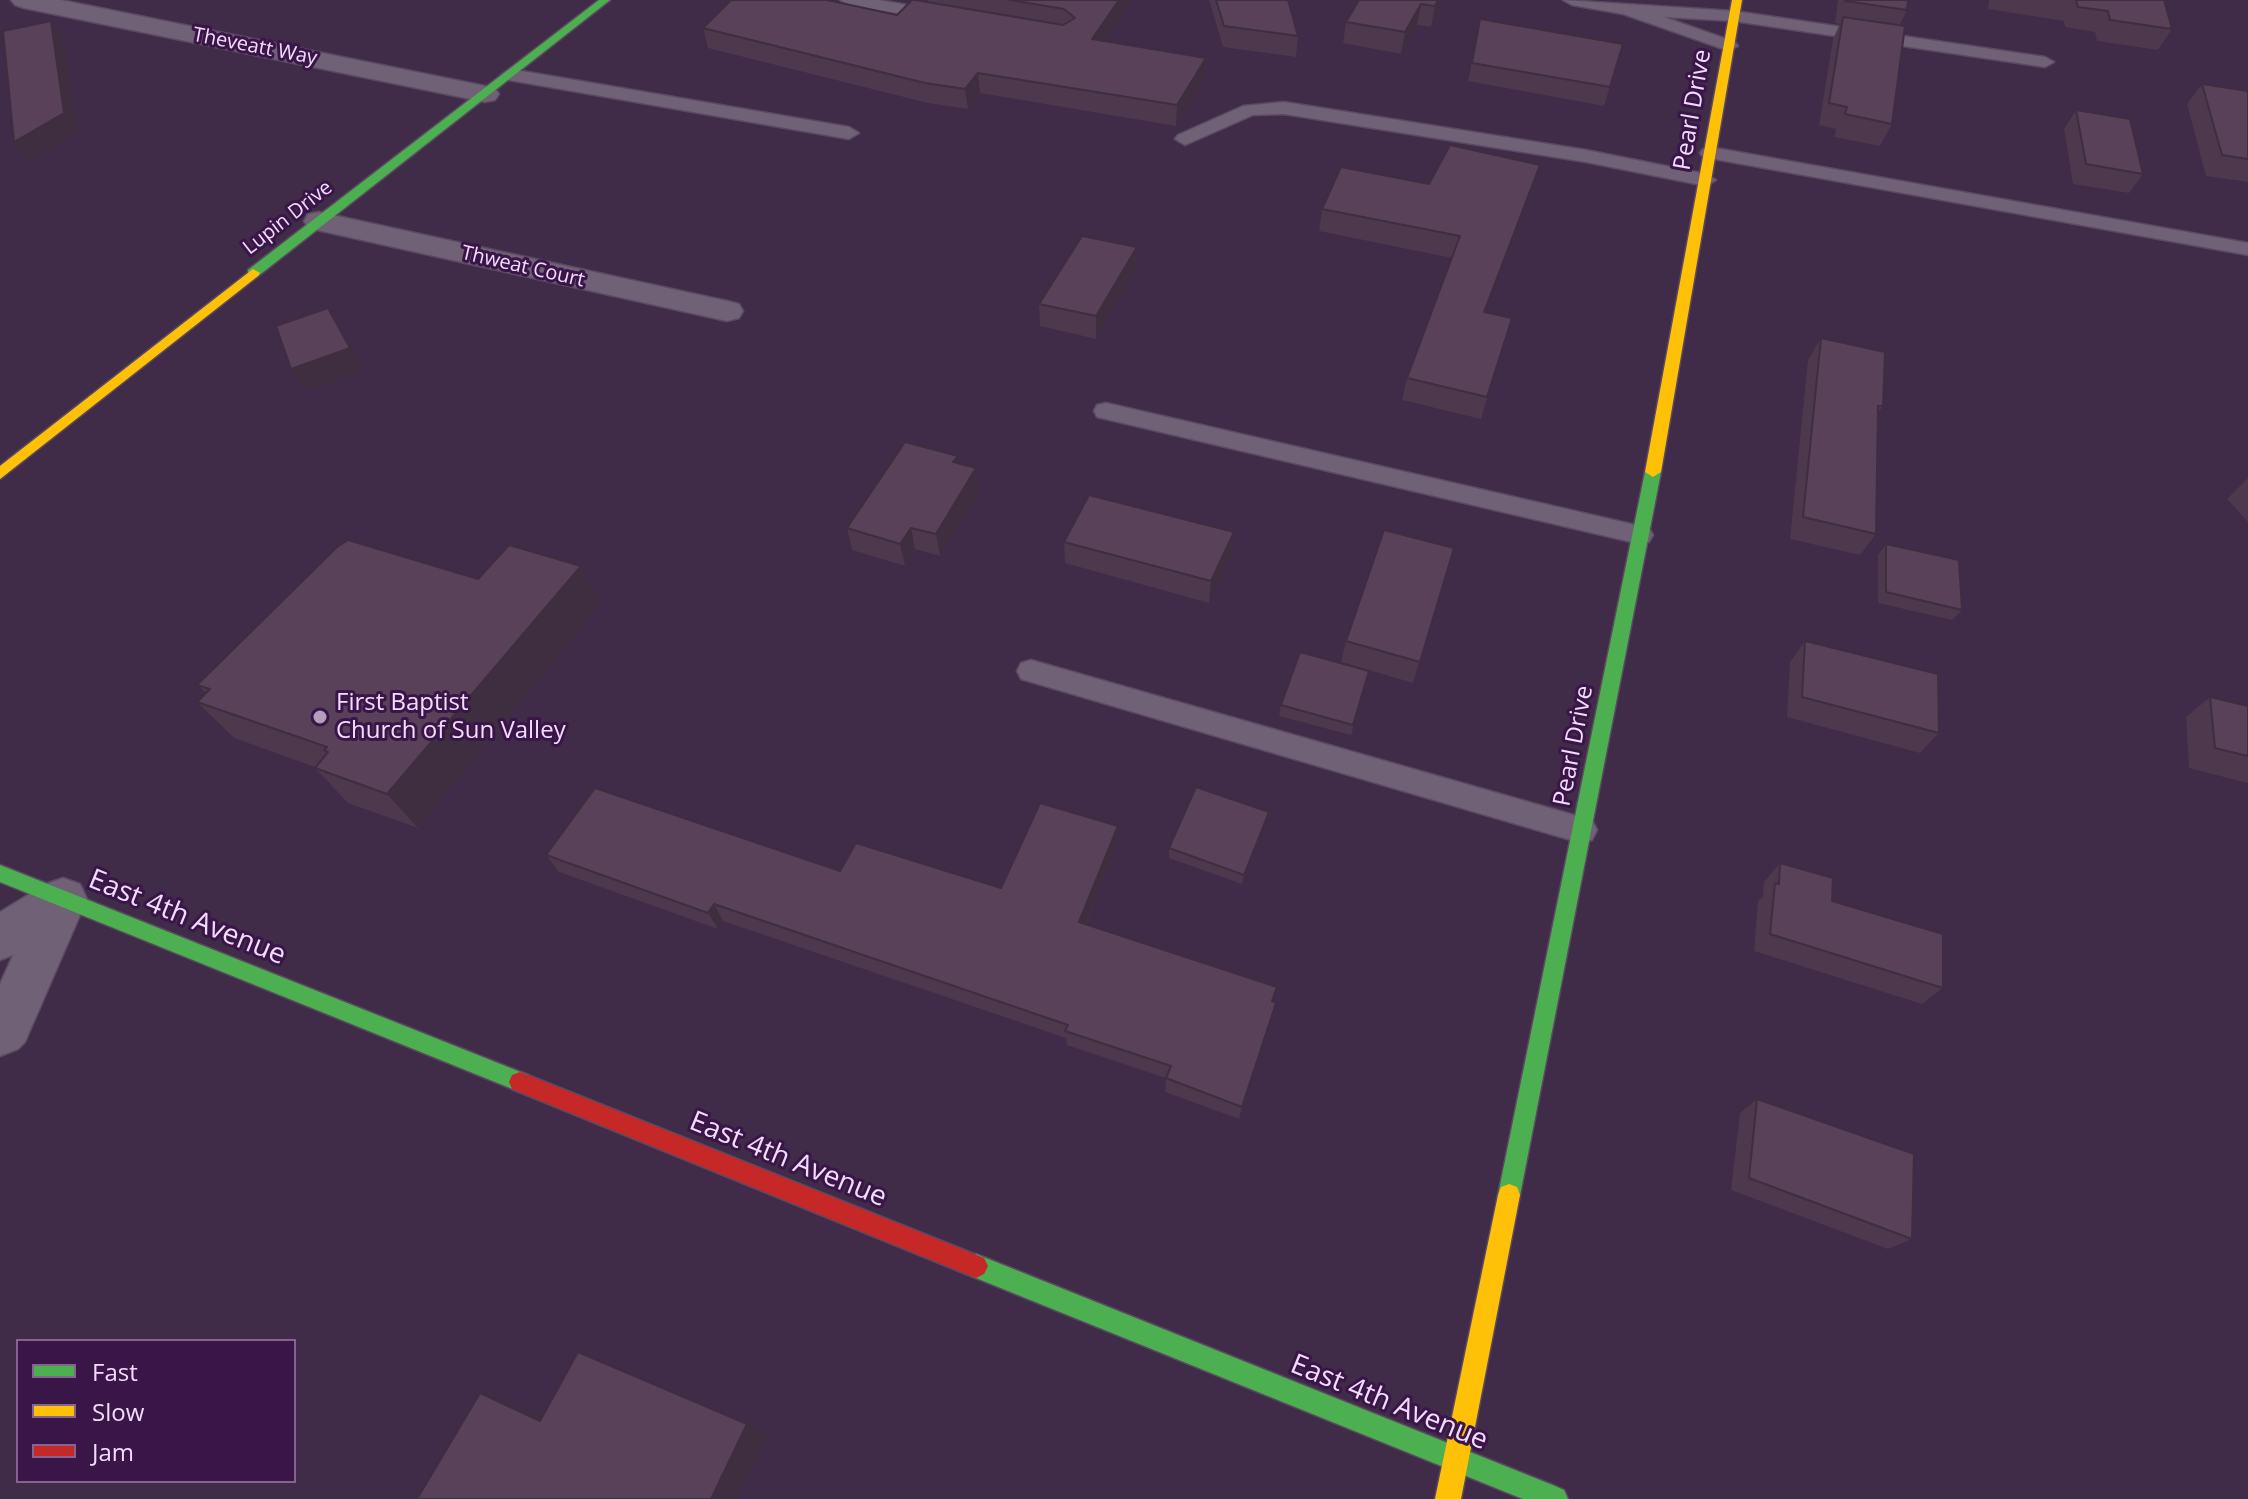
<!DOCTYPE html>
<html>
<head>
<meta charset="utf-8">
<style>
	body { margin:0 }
	#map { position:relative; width:2248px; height:1499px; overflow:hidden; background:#402b48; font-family:"Open Sans",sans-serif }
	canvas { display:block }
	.legend { position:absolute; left:16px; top:1339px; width:280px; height:144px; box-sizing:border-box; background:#3a1548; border:2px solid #846590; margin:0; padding:10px 14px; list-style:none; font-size:24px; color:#f2dcfc }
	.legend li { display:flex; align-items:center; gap:16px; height:40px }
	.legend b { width:40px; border:2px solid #846590 }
</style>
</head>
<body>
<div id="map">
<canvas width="2248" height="1499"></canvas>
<ul class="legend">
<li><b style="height:10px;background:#4caf50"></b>Fast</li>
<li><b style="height:10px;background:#ffc107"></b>Slow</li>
<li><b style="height:10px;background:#c62828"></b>Jam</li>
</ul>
</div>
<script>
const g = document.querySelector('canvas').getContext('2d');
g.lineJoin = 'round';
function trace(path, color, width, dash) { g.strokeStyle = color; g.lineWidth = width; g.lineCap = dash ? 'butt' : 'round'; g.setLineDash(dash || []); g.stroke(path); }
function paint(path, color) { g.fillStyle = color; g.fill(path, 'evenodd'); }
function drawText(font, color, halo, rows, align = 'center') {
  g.font = font + ' "Open Sans",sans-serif'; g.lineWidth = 6; g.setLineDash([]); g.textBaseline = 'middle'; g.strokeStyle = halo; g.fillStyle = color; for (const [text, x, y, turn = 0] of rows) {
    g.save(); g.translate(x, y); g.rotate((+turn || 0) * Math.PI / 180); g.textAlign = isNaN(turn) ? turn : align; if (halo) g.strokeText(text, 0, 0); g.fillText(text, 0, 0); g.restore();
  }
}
const lane = new Path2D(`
	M840,0H879L941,11L950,16L941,21L849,5Z
	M1563,0L1734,11L2045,57L2054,62L2045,67L1734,21L1664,17L1735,42L1738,46L1729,51L1623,14L1572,5Z
	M510,69L849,127L859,133L849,139L503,79L501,75Z
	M1284,102L1586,150L1706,174L1716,180L1706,186L1586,162L1284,114L1253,115L1185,145L1175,139L1178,135L1243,106Z
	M1710,147L2248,243V255L1703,157L1700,153L1703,149Z
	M1106,403L1640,526L1649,528L1653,535L1649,542L1640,544L1097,417L1094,411L1097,405Z
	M1031,660L1581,817L1592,820L1597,830L1592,840L1581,843L1021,679L1017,671L1021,663Z`);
const street = new Path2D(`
	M11,0H61L485,86L495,88L499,94L495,100L485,102L24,8L15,5Z
	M319,212L727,301L739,304L743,311L739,318L727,321L308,228L304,221L308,214Z
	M63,878L80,884L87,899L25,1042L18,1049L0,1056V984L13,955L0,960V912L46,884Z`);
const fast = new Path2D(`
	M599,0H610L258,276H248V270Z
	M1653,467L1661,472L1520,1195L1517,1203L1509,1206L1501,1203L1498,1195L1645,472Z
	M0,865L528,1075L531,1082L528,1089L520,1092L0,882Z
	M976,1254L1555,1486L1564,1490L1568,1499H1523L976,1278L968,1274L964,1266L968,1258Z`);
const slow = new Path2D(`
	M1732,0H1742L1661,472L1653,477L1645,472Z
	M253,269L260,273L258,276L0,479V466Z
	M1509,1184L1517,1187L1520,1195L1461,1499H1435L1498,1195L1501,1187Z`);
const jam = new Path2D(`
	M520,1072L984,1258L988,1266L984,1274L976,1278L512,1089L509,1082L512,1075Z`);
trace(lane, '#5b4962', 3);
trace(street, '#5b4962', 3);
trace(fast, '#5b4962', 3);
trace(slow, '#5b4962', 3);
trace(jam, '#5b4962', 3);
paint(lane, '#706176');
paint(street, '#706176');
paint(fast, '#4caf50');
paint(slow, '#ffc107');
paint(jam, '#c62828');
paint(new Path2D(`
	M928,0H1133L1105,41L1206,58L1205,79L1176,126L980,93L968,109L928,103L708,48L703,28L897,15L928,2Z
	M1209,0H1288L1298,36L1296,57L1223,47Z
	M1359,0H1442L1431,27L1417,25L1401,54L1343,43L1346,22Z
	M1838,0H1908L1907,10L1900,25L1892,124L1880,146L1834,137L1836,129L1819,125L1833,39L1840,24L1835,23Z
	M1989,0H2164L2172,29L2158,50L2097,41L2095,32L2065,27L2064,21L1988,9Z
	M1480,19L1623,44L1604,106L1468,81Z
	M2202,84L2248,91V182L2206,176L2187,104Z
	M2076,110L2143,174L2129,193L2073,184L2064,129Z
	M1540,165L1534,187L1486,312L1512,318L1481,419L1402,400L1407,378L1452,258L1319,231L1322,209L1429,184Z
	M1136,270L1096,339L1040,326L1039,304Z
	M1821,338L1883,406L1878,413L1876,534L1860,555L1790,539L1808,360Z
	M959,464L979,491L940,556L915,549L905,566L852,550L847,528Z
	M2248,478V522L2227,499Z
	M1064,542L1232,554L1209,603L1065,563Z
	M1886,544L1962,610L1952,620L1878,603V555Z
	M1454,548L1413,683L1341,662L1346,641Z
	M581,566L601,604L418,828L348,803L315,768V767L234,738L197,702L206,693L197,685L478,579Z
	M1805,641L1939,733L1920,753L1787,717L1790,662Z
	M1369,671L1351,735L1279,716L1281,705Z
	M2210,697L2248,706V783L2189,768L2186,717Z
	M1267,822L1242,884L1169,858V848Z
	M1118,844L1086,924L1273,1002L1272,1017L1239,1119L1165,1092L1166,1078L1067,1045L1066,1038L723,921L718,929L559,872L546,855L840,871L1001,888Z
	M1780,863L1832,901L1943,988L1922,1004L1754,951L1758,901L1763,896L1764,882Z
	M1757,1099L1912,1239L1888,1249L1731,1190L1740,1113Z`), '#4d384d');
paint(new Path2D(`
	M1119,0H1133L1093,59L1092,39Z
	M1438,0H1442L1431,27L1435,6Z
	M1421,4L1417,25L1401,54L1405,32Z
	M51,21L64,39L78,132L28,162L14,142Z
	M1206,58L1205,79L1176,126L1177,105Z
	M978,73L980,93L968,109L965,89Z
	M1540,165L1534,187L1478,334L1484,312Z
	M1137,247L1136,270L1096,339V316Z
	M328,308L364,371L307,391L291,369Z
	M976,468L979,491L940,556L936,534Z
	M911,528L915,549L905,566L900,544Z
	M1234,532L1232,554L1209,603L1211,581Z
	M581,566L601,604L418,828L387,794Z
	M1269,812L1267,822L1242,884L1244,875Z
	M1118,826V844L1080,938L1079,922Z
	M714,904L723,921L718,929L708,913Z
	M1276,1003L1272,1017L1239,1119L1242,1107Z
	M480,1393L515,1405L572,1431L540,1421Z
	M747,1424L768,1435L738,1499H711Z`), '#3e2e3f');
const building = new Path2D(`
	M731,0H827L897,15L912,0H915L1063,25L1075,18L1064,9L1010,0H1119L1092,39L1206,58L1177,105L978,73L965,89L925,83L703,28Z
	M1216,0H1288L1298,36L1224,26Z
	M1359,0H1438L1435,6L1421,4L1405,32L1346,22Z
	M1845,0H1908L1907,10L1845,1Z
	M2076,0H2164L2172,29L2110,20L2108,11L2078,7Z
	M1843,17L1905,26L1892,124L1845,114L1847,107L1829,103Z
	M1480,19L1623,44L1610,87L1472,63Z
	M51,21L64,113L14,142L3,31Z
	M2202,84L2248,91V159L2222,155Z
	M2076,110L2130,119L2143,174L2086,164Z
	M1450,145L1540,165L1484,312L1512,318L1487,397L1407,378L1460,236L1322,209L1341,167L1429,184Z
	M1082,236L1137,247L1096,316L1039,304Z
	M328,308L350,348L291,369L276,326Z
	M1821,338L1885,352L1883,406H1878L1876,534L1803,517Z
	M905,442L958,456L953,462L976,468L936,534L911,528L900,544L847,528Z
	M1089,495L1234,532L1211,581L1064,542Z
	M1384,530L1454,548L1420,662L1346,641Z
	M348,540L478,579L509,545L581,566L387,794L315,768L328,752L324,750L327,747L197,702L210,689L197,685L337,547Z
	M1886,544L1959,560L1962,610L1886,592Z
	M1805,641L1938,674L1939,733L1802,697Z
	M1300,652L1369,671L1353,725L1281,705Z
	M2210,697L2248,706V756L2215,748Z
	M1196,787L1269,812L1244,875L1169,848Z
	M595,788L840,871L856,843L1001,888L1040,803L1118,826L1079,922L1277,987L1272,1001L1276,1003L1242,1107L1166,1078L1171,1066L1065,1031L1068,1025L714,904L708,913L546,855Z
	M1780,863L1833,878L1832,901L1943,934V988L1770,934L1775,883L1779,884Z
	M1757,1099L1914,1154L1912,1239L1749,1178Z
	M578,1352L747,1424L711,1499H417L480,1393L540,1421Z`);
paint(building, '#59415a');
trace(building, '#3e2e3f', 2);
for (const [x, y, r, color] of [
	[320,717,8,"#b49ebd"]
]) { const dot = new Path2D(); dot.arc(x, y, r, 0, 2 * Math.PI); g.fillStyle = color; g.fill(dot); trace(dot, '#3a1548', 3); }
drawText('20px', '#f2dcfc', '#3a1548', [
	["Theveatt Way",255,47,11],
	["Lupin Drive",288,218,-38],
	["Thweat Court",523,267,13]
]);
drawText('24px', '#f2dcfc', '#3a1548', [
	["Pearl Drive",1693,110,-80],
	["Pearl Drive",1574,746,-79]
]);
drawText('24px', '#f2dcfc', '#3a1548', [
	["First Baptist",336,703],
	["Church of Sun Valley",336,731]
], 'left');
drawText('28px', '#f2dcfc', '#3a1548', [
	["East 4th Avenue",187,918,22],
	["East 4th Avenue",788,1160,22],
	["East 4th Avenue",1389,1403,22]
]);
</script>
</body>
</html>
